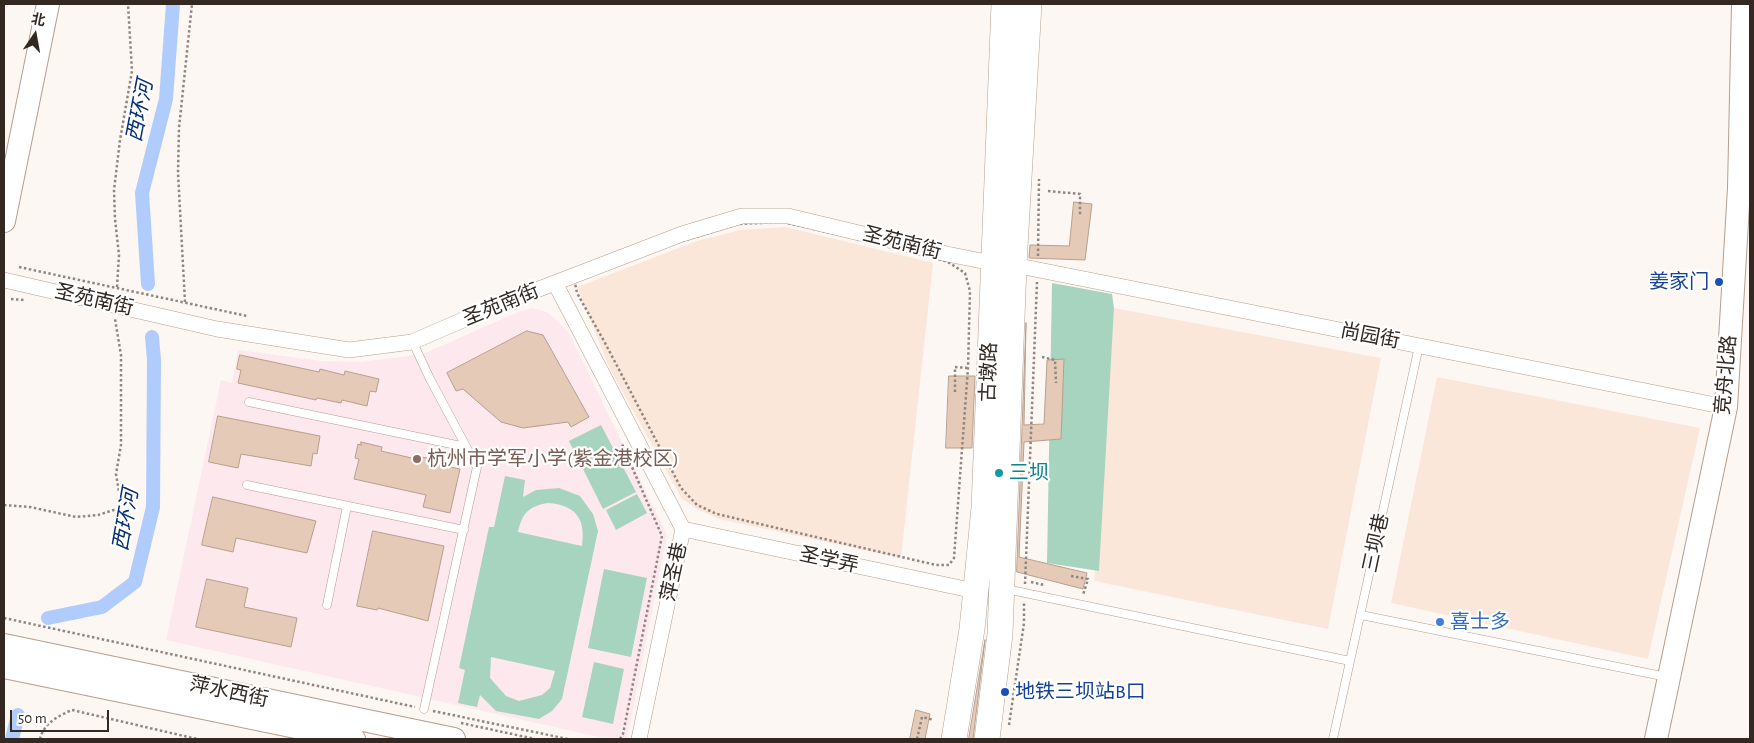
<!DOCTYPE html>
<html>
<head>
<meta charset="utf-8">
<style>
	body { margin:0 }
	#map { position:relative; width:1754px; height:743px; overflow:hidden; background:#fdf7f4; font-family:"Alegreya Sans","Noto Sans SC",sans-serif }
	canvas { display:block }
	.frame { position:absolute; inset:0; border:5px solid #332922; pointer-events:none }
	.north { position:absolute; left:10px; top:10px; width:50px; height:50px; -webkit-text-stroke:4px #fff; paint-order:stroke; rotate:12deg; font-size:14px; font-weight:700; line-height:20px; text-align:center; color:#332922 }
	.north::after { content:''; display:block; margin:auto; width:18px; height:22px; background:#332922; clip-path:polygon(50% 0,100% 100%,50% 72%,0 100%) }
	.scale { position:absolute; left:10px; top:710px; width:99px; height:22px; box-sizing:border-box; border:2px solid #332922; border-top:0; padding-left:6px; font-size:15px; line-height:18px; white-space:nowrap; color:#332922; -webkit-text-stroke:4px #fff; paint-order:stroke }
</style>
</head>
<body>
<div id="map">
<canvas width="1754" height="743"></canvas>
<div class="frame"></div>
<div class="north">北</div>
<div class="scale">50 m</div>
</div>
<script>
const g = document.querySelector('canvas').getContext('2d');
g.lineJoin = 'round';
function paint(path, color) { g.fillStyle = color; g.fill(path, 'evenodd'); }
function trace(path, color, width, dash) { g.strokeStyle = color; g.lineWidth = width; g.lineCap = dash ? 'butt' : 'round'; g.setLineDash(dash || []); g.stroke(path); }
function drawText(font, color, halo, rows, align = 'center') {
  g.font = font + ' "Alegreya Sans","Noto Sans SC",sans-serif'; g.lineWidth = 4.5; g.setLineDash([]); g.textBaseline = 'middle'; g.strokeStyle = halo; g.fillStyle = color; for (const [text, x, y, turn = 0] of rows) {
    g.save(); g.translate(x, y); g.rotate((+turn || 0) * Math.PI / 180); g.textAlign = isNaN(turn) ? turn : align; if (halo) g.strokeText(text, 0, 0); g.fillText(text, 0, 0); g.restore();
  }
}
paint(new Path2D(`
	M786,227L933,263L901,558L719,519L697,509L682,499L610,369L577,287L697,241L740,230Z
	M1114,308L1381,358L1328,629L1094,581Z
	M1437,377L1700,428L1648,659L1391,603Z`), '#fbe7d9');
paint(new Path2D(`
	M533,308L547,312L568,331L667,535L627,739H608L166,640L221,380L232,383L238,350L322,361L361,362L423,354L518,312Z`), '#fde8ee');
paint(new Path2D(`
	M1052,283L1112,294L1114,308L1099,571L1047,563Z
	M601,425L636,492L603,509L569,441Z
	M505,476L525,480L523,497L536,490L559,488L580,496L593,514L598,531L562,699L552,711L539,719L496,711L480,695L477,707L458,703L465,670L459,668L489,527H494ZM548,503C576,505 586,519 582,546L518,532C522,513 529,506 548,503ZM491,657L555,671L550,688L542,695L519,701L506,696L490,678Z
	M637,494L647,513L616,530L606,510Z
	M604,569L647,578L631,657L588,648Z
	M594,662L624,669L613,724L582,717Z`), '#a7d4be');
trace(new Path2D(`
	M148,284L142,193L166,99L173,4
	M48,618L102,607L135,582L153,507L154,360L152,337
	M12,739L18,715`), '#afccfd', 14);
const building = new Path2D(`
	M1074,202L1092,204L1085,260L1029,258L1030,245L1069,246Z
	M1026,323L1024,425L1044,424L1047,360L1064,359L1061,439L1024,442L1019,557L1087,573L1083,589L1017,572Z
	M527,331L543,335L589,417L571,427L568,422L523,428L501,422L463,389L456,391L447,373Z
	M240,355L319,372L320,369L344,375L345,371L379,379L376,392L370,391L367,406L342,400L341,403L317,398L316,400L238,383L241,370L237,369Z
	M949,376H975L972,448H946Z
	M218,416L320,436L317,454L313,453L311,466L241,454L238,468L209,462Z
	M361,442L382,447L381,451L416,459L417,456L436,460L435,464L460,469L450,513L423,507L426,495L354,479L359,459L355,458L358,444L361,445Z
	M213,497L316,521L307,553L236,538L233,552L202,545Z
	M373,531L444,546L428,621L378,608L377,610L357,606Z
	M207,579L248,588L244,607L297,618L291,647L196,627Z
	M985,640L973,739H969Z
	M916,710L930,714L925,739H910Z`);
paint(building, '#e4cab7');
trace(building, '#b89f8d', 1);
const lane = new Path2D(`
	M416,349L430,379L477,467L424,709
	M249,402L466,447
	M247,485L464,530
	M1006,589L1350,661
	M327,605L347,506
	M1361,615L1667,677
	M1333,739L1419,346`);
const street = new Path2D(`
	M1014,265L1726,407
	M4,280L217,329L349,350L412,342L500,304L682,234L742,216H788L947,254L992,263
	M555,283L683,529L639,739
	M683,529L975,591`);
const secondary = new Path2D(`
	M4,221L48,4
	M4,645L454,739
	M4,667L354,739
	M1656,739L1726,407L1739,188L1743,4`);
const primary = new Path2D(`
	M954,739L972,629L984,508L1004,4
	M987,739L1000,634L1014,265L1029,4`);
trace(lane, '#b69e8c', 9);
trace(street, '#b69e8c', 16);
trace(secondary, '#b69e8c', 24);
trace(primary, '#b69e8c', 26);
trace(new Path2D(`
	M1048,191L1080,194V216
	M783,222L919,253L948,262L965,273L970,291L968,368L954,558L949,565H936L717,514L697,505L681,488L604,341L577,293L575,283L579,279L663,247L738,224Z
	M1038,256L1039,179
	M19,267L247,316
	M117,287L119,255L115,219L114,190L120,140L132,71L128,4
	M11,299L24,300
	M185,302L178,173L179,128L192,4
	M1042,357L1055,360L1056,383
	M955,392V367L968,368
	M4,505L30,507L76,517L98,515L117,509L121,504L116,474L121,445V355L115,319
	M1071,576L1088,579L1083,595
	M1031,582L1044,585
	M1025,584L1037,282
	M4,618L415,707
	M433,711L568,739
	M461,723L535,739
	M1009,725L1024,623V602
	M40,739C44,723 58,716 72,710L197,739
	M620,739L623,734L662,536L622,444
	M917,739L922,717L934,720`), '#8f8681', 2.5, [2.5, 2.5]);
trace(lane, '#fff', 8);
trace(street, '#fff', 15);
trace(secondary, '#fff', 22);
trace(primary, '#fff', 25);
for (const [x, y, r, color] of [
	[1719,282,5,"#1a4fb4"],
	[417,459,5,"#8d6e63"],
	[999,473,5,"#0f9aa8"],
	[1440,622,5,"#3f7fe0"],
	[1005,692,5,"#1a4fb4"]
]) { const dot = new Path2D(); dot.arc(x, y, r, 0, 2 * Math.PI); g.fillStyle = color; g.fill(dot); trace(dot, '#fff', 2); }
drawText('20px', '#332922', '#fff', [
	["圣苑南街",902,243,14],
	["圣苑南街",94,300,13],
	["圣苑南街",501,305,-22],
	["尚园街",1370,336,11],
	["古墩路",989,372,-88],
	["竞舟北路",1726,375,-85],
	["三坝巷",1376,543,-78],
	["圣学弄",829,560,12],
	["萍圣巷",674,572,-78],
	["萍水西街",229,692,12]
]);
drawText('20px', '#164399', '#fff', [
	["姜家门",1709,282],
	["地铁三坝站B口",1015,692,"left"]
], 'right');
drawText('20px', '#785e54', '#fff', [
	["杭州市学军小学(紫金港校区)",427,459]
], 'left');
drawText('20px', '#0d838f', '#fff', [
	["三坝",1009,473]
], 'left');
drawText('20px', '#366cbe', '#fff', [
	["喜士多",1450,622]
], 'left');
drawText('italic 21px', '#083074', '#fff', [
	["西环河",140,111,-79],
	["西环河",126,520,-80]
]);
</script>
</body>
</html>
